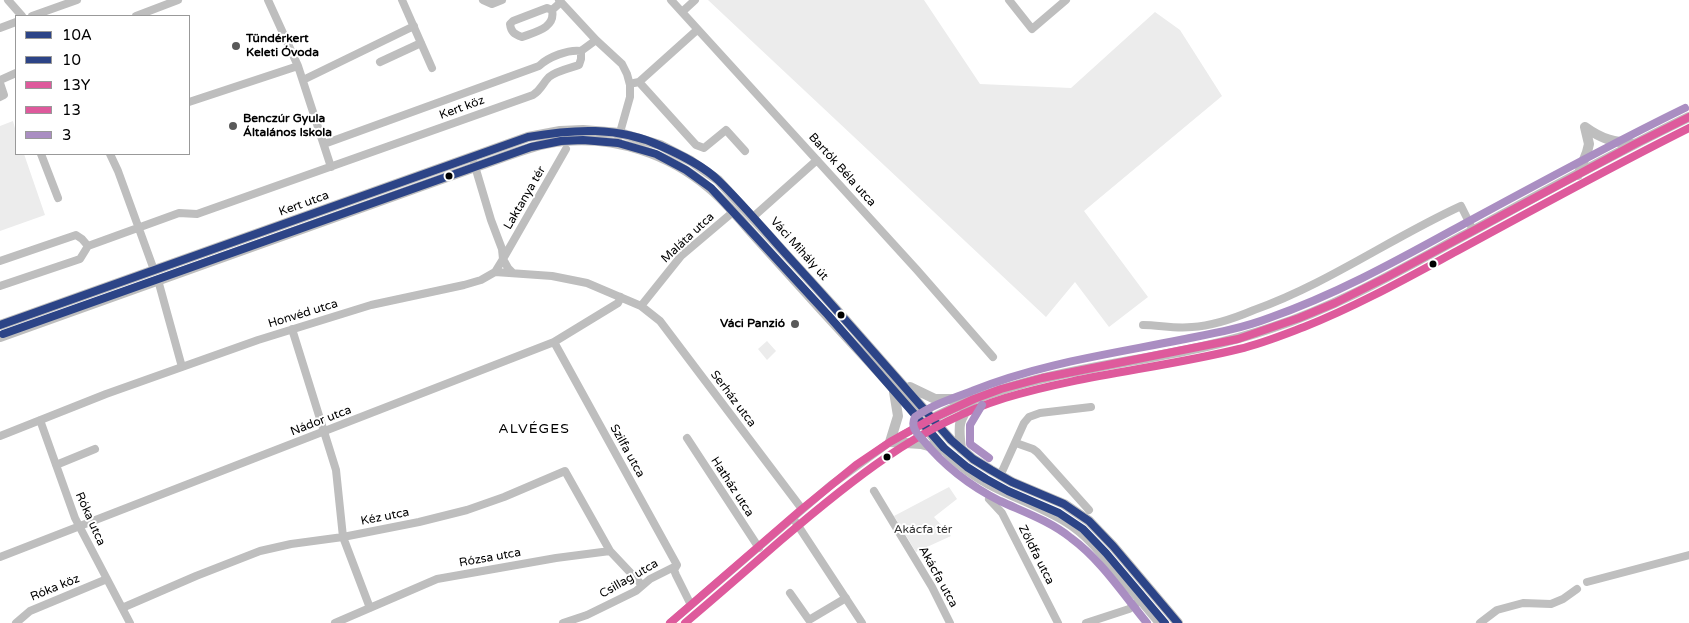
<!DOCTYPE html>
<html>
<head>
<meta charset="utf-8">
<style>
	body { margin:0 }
	#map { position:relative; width:1689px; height:623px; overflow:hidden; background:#fff; font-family:"Varela Round",sans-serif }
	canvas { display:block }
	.legend { position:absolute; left:15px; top:15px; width:175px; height:140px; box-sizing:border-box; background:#fff; border:1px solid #999; margin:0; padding:6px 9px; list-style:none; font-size:15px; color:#000 }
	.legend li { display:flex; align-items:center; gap:10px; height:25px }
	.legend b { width:25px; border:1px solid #999 }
</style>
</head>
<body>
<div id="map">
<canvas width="1689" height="623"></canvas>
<ul class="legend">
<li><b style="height:6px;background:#2c4487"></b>10A</li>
<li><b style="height:6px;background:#2c4487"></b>10</li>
<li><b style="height:6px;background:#de5a9c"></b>13Y</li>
<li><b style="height:6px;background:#de5a9c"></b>13</li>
<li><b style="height:6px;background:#aa8ec2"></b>3</li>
</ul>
</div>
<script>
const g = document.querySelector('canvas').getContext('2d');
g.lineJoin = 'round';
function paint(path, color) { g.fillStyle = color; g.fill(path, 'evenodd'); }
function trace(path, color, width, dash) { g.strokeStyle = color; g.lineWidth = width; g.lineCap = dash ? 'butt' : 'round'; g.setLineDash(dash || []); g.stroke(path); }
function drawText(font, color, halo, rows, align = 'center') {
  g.font = font + ' "Varela Round",sans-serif'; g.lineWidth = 4; g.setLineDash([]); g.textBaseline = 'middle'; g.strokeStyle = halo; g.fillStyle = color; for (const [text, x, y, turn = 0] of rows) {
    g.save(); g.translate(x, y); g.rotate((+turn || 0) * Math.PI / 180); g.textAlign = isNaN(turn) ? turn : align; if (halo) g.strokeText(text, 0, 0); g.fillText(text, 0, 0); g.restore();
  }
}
paint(new Path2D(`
	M708,0H924L980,84L1071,88L1155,12L1180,30L1222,96L1084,211L1148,297L1109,327L1075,282L1046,317Z
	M13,121L16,132V154H24L45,215L0,231V126Z
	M767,341L776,351L767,360L758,349Z
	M949,487L957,499L934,517L951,536L916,552L894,516Z`), '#ececec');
trace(new Path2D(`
	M1587,582L1689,555
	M1480,623L1497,610L1523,603L1551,604L1563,599L1577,589`), '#bfbfbf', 8);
trace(new Path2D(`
	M8,0L22,16
	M268,0L298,66L331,167
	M402,0L432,68
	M483,0L492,4L502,0
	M559,0L596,40L622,64L627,74L630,85V97L617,143
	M671,0L917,270L993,357
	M1009,0L1032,29L1066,0
	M552,10C556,28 535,32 522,37C514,34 511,32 510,24L513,21L547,8L552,10L561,2
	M682,12L695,0
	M32,16L77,0
	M136,16L178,0
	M0,28L16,22
	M380,62L421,43
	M0,80L16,73
	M303,80L414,26
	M639,82L696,145L704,148L726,130L745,151
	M0,83L4,95L0,97
	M634,83L639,82L697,30
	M189,102L298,66
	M324,144L539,66C548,57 569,49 581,51L596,40
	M41,154L58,198
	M110,154L118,171L154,270
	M474,163L491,220L502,249L503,259L495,272
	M753,217L817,160
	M0,261L76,235L82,239L88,246
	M513,273L508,268L503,259L566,149
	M158,280L182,367
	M0,286L80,259L88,246L179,213L197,214L533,95C542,89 542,84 549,77C556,71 570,68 579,65L581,59V51
	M641,306L681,256L733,212
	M1143,325C1159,325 1175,329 1192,327C1213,326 1235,318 1254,310C1327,284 1391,238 1461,206L1473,230
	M292,329L336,470L343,537L370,608
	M554,342L677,565L674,570L676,575L691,605
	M40,420L75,518L130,623
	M0,436L106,394L258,340L371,305L464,285L481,280L495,272L552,276L587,283L641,306L660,321L802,509
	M687,438L759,548
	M1016,443L1033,449L1037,452L1089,510
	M56,465L95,449
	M1000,476L1024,423L1029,417L1040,413L1091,407
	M874,491L932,587L950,623
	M989,499L1002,513L1058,623
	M793,518L862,623
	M0,557L554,342L618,303L621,297
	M790,593L809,620L846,598
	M122,608L196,576L260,551L291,544L343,537L419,522L467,510L504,497L565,471L610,551
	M16,623L30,611L107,579
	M335,623L437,579L556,558L610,551L642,585
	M563,623L587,615L636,591L650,579L676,566
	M670,623L831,485L890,442L923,424
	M1086,623L1129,609L1141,600`), '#bebebe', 8);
trace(new Path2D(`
	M1585,127C1603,140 1614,142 1635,144
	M1578,175L1587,152L1589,144L1585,127
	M0,325L528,137L560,131L583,130L620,133L660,145L691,161L718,180L835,308L951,440L973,459L991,470L1012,482L1064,504L1089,521L1113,546L1178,623
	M0,337L475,167C502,158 536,143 564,141C616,136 669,154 708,187C724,200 738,217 751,232C770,253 789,274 808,295C841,332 876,368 909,406C925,426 939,447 958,463C990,491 1032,500 1067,522C1088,535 1102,554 1117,572C1131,589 1146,606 1160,623
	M910,387L935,399H970
	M894,392L898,416L890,442L921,444L943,450
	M928,421C1033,362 1159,367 1271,328C1338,306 1400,270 1461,237C1537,196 1612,154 1689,117
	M961,449C958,423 958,422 973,400`), '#bebebe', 10);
trace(new Path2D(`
	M0,325L528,137C573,129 618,126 661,146C681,155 704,166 719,181C746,207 770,237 796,265C848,322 899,381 951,440L973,459L991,470L1012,482L1064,504L1089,521L1113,546L1178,623`), '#2c4487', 8);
trace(new Path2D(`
	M3,334L531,147L561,141L583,140L618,143L656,154L686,170L711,188L828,315L944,448L967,467L986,479L1008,491L1059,513L1083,529L1106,553L1165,623`), '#2c4487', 8);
trace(new Path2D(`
	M670,623L802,509L856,465L890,442L933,418L974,399L1001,389L1042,378L1238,339L1299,318L1335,303L1387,277L1635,144L1689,117`), '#de5a9c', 8);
trace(new Path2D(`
	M685,623C717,596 749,568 780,541C848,483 918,425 1005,398C1081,375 1162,368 1239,349C1261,344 1283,335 1304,327C1357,306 1407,278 1457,251C1534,209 1611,167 1689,128`), '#de5a9c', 8);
trace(new Path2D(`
	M982,405L970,425V444L989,458
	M1147,623C1123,594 1101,560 1071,538C1050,521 1024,512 1000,501C970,486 945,467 923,440C917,433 910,427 915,417C932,405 953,398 972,391C1038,364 1110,354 1180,340C1210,334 1240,329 1269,318C1341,293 1407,255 1473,219C1543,181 1613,143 1685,108`), '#aa8ec2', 8);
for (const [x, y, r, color] of [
	[236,46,5,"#595959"],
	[233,126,5,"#595959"],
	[449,176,4.5,"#000"],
	[1433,264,4.5,"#000"],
	[841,315,4.5,"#000"],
	[795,324,5,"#595959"],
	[887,457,4.5,"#000"]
]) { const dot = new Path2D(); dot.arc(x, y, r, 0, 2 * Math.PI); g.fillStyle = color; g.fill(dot); trace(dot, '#fff', 2); }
drawText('bold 12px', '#000', '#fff', [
	["Tündérkert",246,39],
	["Keleti Óvoda",246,53],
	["Benczúr Gyula",243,119],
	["Általános Iskola",243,133],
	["Váci Panzió",785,324,"right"]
], 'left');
drawText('12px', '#000', '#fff', [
	["Kert köz",462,108,-20],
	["Bartók Béla utca",842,170,48],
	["Laktanya tér",525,198,-60],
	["Kert utca",304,204,-20],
	["Maláta utca",688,238,-43],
	["Váci Mihály út",799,249,48],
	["Honvéd utca",303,314,-17],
	["Serház utca",733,399,53],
	["Nádor utca",321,421,-21],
	["Szilfa utca",627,451,61],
	["Hatház utca",732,487,57],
	["Kéz utca",385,517,-11],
	["Róka utca",90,519,66],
	["Zöldfa utca",1036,555,63],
	["Rózsa utca",490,558,-10],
	["Akácfa utca",938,577,61],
	["Csillag utca",629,579,-30],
	["Róka köz",55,588,-22]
]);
drawText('12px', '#333', '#fff', [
	["Akácfa tér",923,530]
]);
g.letterSpacing = '1px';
drawText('14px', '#000', '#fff', [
	["ALVÉGES",534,429]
]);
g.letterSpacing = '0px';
</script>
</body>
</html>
